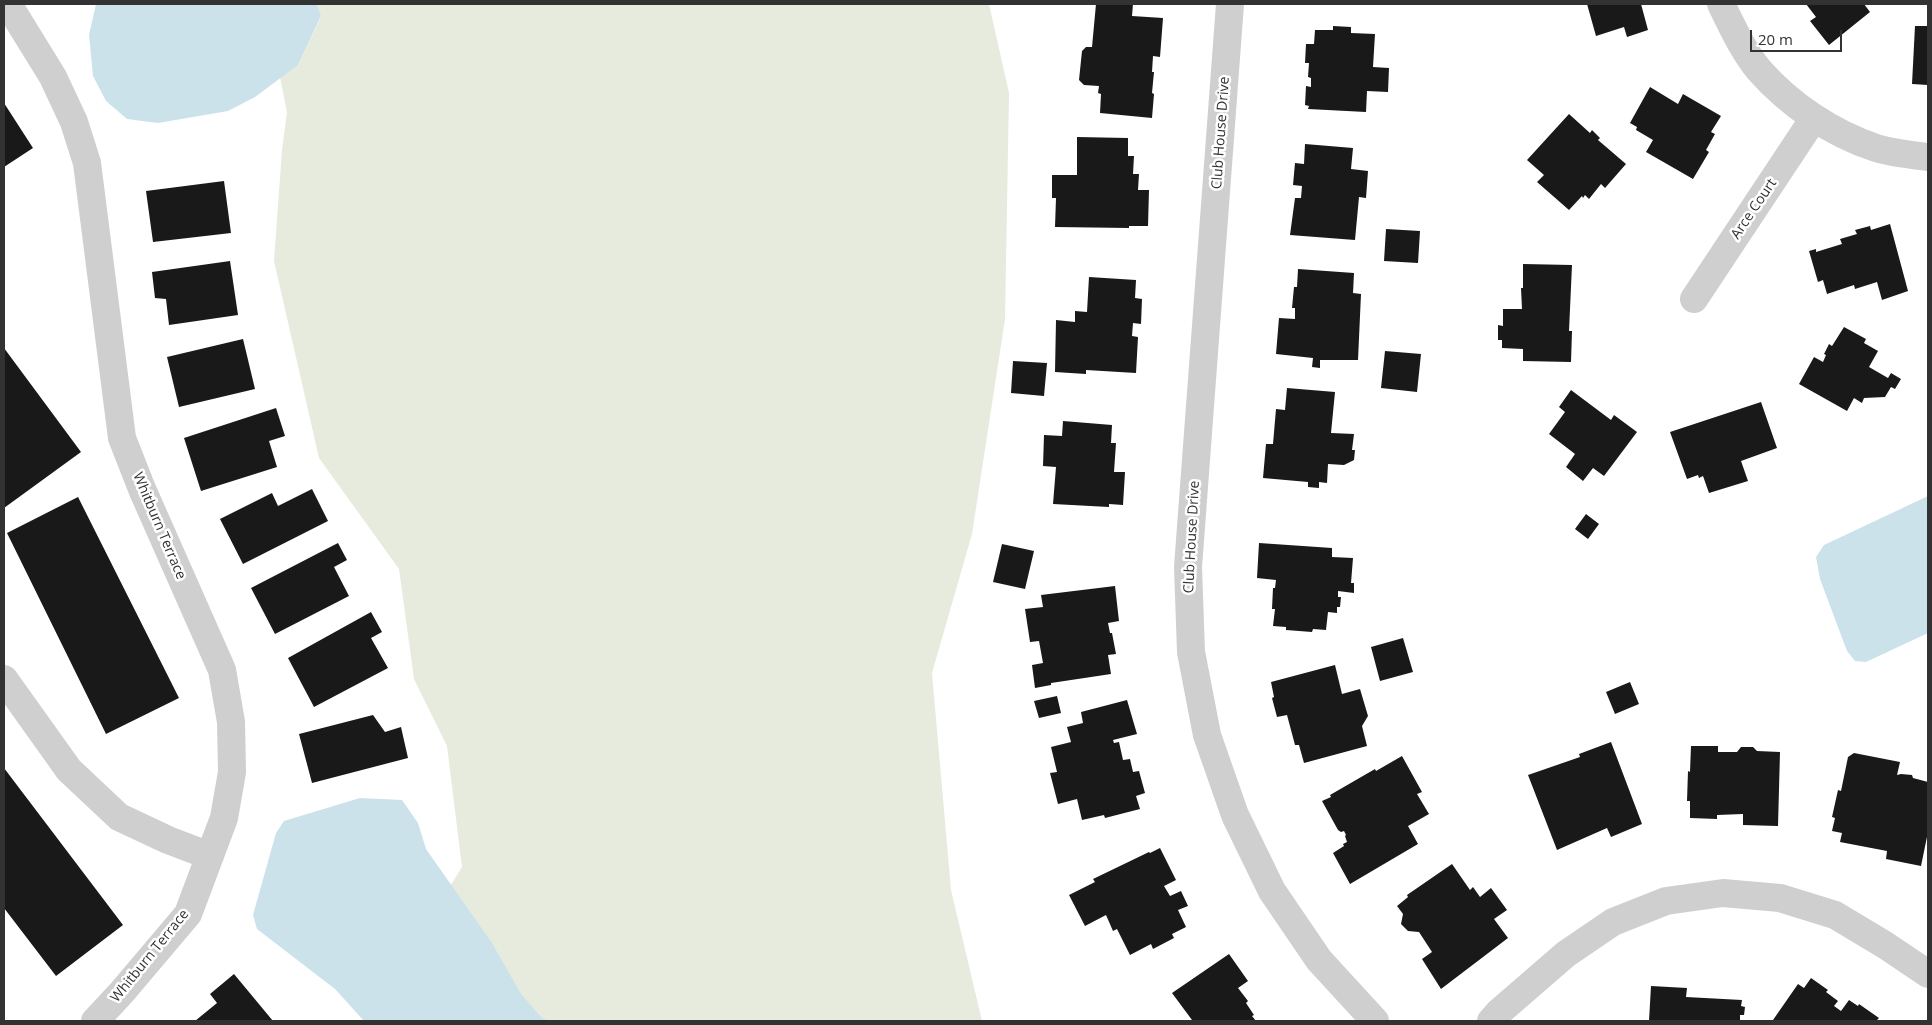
<!DOCTYPE html>
<html>
<head>
<meta charset="utf-8">
<style>
	body { margin:0 }
	#map { position:relative; width:1932px; height:1025px; overflow:hidden; background:#fff; font-family:"Open Sans",sans-serif }
	canvas { display:block }
	.frame { position:absolute; inset:0; border:5px solid #323232; pointer-events:none }
	.scale { position:absolute; left:1750px; top:30px; width:92px; height:22px; box-sizing:border-box; border:2px solid #323232; border-top:0; padding-left:6px; font-size:15px; line-height:18px; white-space:nowrap; color:#323232; -webkit-text-stroke:4px #fff; paint-order:stroke }
</style>
</head>
<body>
<div id="map">
<canvas width="1932" height="1025"></canvas>
<div class="frame"></div>
<div class="scale">20 m</div>
</div>
<script>
const g = document.querySelector('canvas').getContext('2d');
g.lineJoin = 'round';
function paint(path, color) { g.fillStyle = color; g.fill(path, 'evenodd'); }
function trace(path, color, width, dash) { g.strokeStyle = color; g.lineWidth = width; g.lineCap = dash ? 'butt' : 'round'; g.setLineDash(dash || []); g.stroke(path); }
function drawText(font, color, halo, rows, align = 'center') {
  g.font = font + ' "Open Sans",sans-serif'; g.lineWidth = 5; g.setLineDash([]); g.textBaseline = 'middle'; g.strokeStyle = halo; g.fillStyle = color; for (const [text, x, y, turn = 0] of rows) {
    g.save(); g.translate(x, y); g.rotate((+turn || 0) * Math.PI / 180); g.textAlign = isNaN(turn) ? turn : align; if (halo) g.strokeText(text, 0, 0); g.fillText(text, 0, 0); g.restore();
  }
}
paint(new Path2D(`
	M317,4H989L1009,93L1005,319L972,534L932,673L951,890L982,1021H366L462,867L447,746L414,679L399,569L319,458L274,261L282,150L287,112L280,77L298,65L321,17Z`), '#e6ebde');
paint(new Path2D(`
	M96,4H317L321,16L298,65L255,97L228,111L158,123L127,119L106,101L93,76L89,35Z
	M1928,496V633L1866,662L1855,661L1847,651L1820,579L1816,557L1824,545Z
	M360,798L402,800L418,823L426,849L492,943L521,994L542,1018L549,1021H364L335,989L257,929L253,915L276,833L284,821Z`), '#cbe2eb');
paint(new Path2D(`
	M1096,4H1133L1132,16L1163,18L1160,57L1153,56L1152,72H1154L1152,93L1154,94L1152,118L1100,113L1101,94L1098,93L1099,86L1084,85L1079,80L1082,51L1086,47H1092Z
	M1587,4H1641L1648,30L1627,37L1624,27L1596,36Z
	M1806,4H1864L1870,12L1829,45L1810,21L1816,17Z
	M1333,26L1351,27V33L1375,34L1373,67L1389,68L1388,92L1367,91L1366,112L1308,109L1309,106L1305,105L1306,86L1311,87V78L1308,77L1309,63H1305L1306,44H1314L1315,30H1333Z
	M1915,26H1928V85L1912,84Z
	M1650,87L1678,104L1683,94L1721,116L1711,132L1715,134L1706,150L1709,152L1693,179L1646,152L1653,140L1636,130L1637,127L1630,123Z
	M4,103L33,148L4,167Z
	M1569,114L1590,133L1592,130L1600,138L1598,140L1626,164L1605,188L1601,184L1589,199L1585,195L1583,198L1582,196L1569,210L1537,182L1544,175L1527,160Z
	M1077,137L1128,138V156H1134L1133,174H1139L1138,190H1149L1148,226H1129V228L1055,227L1056,198H1052V175H1077Z
	M1305,144L1353,148L1351,169L1368,171L1366,198L1359,197L1355,240L1290,235L1295,198H1301L1302,186L1293,185L1295,163L1304,164Z
	M224,181L231,233L153,242L146,191Z
	M1890,224L1908,291L1882,300L1877,282L1855,289L1854,285L1827,294L1823,280L1818,282L1809,251L1816,249V252L1842,244L1840,239L1857,234L1855,230L1870,226L1871,230Z
	M1386,229L1420,231L1418,263L1384,261Z
	M230,261L238,315L169,325L166,299L155,298L152,272Z
	M1523,264L1572,265L1569,331H1572L1571,362L1523,361V349L1502,348V340H1498V325L1503,326V309H1522L1521,288H1523Z
	M1298,269L1354,273L1353,293L1361,294L1358,360H1320V368L1312,367L1313,358L1276,354L1279,318L1295,319V308H1292L1294,287H1297Z
	M1089,277L1136,280L1135,298L1142,299L1141,324L1133,323L1132,336L1138,337L1136,373L1086,370V374L1055,372L1056,320L1075,322V311L1087,312Z
	M1844,327L1866,339L1864,343L1878,351L1869,367L1888,378L1891,373L1901,379L1895,389L1891,387L1885,397L1864,398L1862,403L1854,398L1847,411L1799,384L1814,357L1823,362L1826,355L1824,354L1829,344L1832,346Z
	M243,339L255,389L179,407L167,357Z
	M4,348L81,452L4,508Z
	M1385,351L1421,354L1417,392L1381,388Z
	M1013,361L1047,363L1044,396L1011,393Z
	M1287,388L1335,392L1331,433L1354,434L1352,450H1355L1354,460L1344,465L1328,464L1327,483L1319,482V488L1308,487V482L1263,478L1266,444H1273L1276,409L1285,410Z
	M1571,390L1611,420L1614,415L1637,432L1604,476L1593,468L1583,481L1566,467L1575,454L1549,434L1565,412L1559,407Z
	M1761,402L1777,448L1741,461L1748,481L1709,493L1703,476L1699,478L1698,475L1687,479L1670,432Z
	M276,408L285,436L269,441L277,467L201,491L184,438Z
	M1063,421L1112,425L1111,443H1116L1114,472H1125L1123,505L1109,504V507L1053,504L1056,467L1043,466L1044,435L1062,436Z
	M312,489L328,521L243,564L220,519L272,493L278,506Z
	M78,497L179,698L106,734L7,533Z
	M1586,514L1599,524L1588,539L1575,529Z
	M338,543L347,560L334,567L349,596L275,634L251,588Z
	M1259,543L1332,548V557L1353,558L1351,583H1354V593L1338,591V597H1341L1340,607H1337V613L1328,612L1326,630L1313,629L1312,632L1286,630V627L1273,626L1275,609H1272L1273,588H1275L1276,580L1257,578Z
	M1002,544L1034,551L1025,589L993,582Z
	M1115,586L1119,621L1108,623L1110,633H1112L1116,654L1108,655L1111,674L1051,683V685L1035,688L1032,665L1043,663L1039,641L1030,642L1025,609L1043,607L1041,595Z
	M371,612L382,632L371,638L388,668L314,707L288,658Z
	M1403,638L1413,672L1380,681L1371,647Z
	M1335,665L1342,694L1360,689L1368,716L1362,726L1367,746L1304,763L1299,745H1295L1287,715L1277,717L1272,698L1274,697L1271,682Z
	M1630,682L1639,704L1615,714L1606,692Z
	M1057,696L1061,713L1039,718L1034,701Z
	M1127,700L1137,734L1113,740L1114,743L1119,742L1123,760L1130,759L1133,772L1139,771L1145,793L1136,796L1140,809L1105,818L1104,815L1082,820L1077,799L1058,804L1050,773L1057,772L1051,747L1071,742L1067,727L1083,723L1081,712Z
	M373,715L385,732L401,727L408,758L312,783L299,734Z
	M1611,742L1642,824L1611,837L1607,828L1557,850L1528,775L1580,757L1579,754Z
	M1691,746H1718V752H1737L1741,747H1753L1757,751L1780,752L1778,826L1743,825V814L1717,815V819L1690,818V801H1687L1688,771L1690,772Z
	M1854,753L1900,762L1897,775L1901,774L1912,775L1913,778L1928,782V832L1921,866L1886,859L1887,851L1840,842L1842,833L1832,831L1835,818L1832,817L1838,790L1841,791L1848,757Z
	M1402,756L1422,792L1417,794L1429,814L1408,826L1418,844L1350,884L1333,853L1344,846L1343,844L1347,842L1345,836L1346,835L1344,831L1341,832L1338,830L1322,801L1331,797L1330,795L1375,769L1376,771Z
	M4,768L123,925L56,976L4,908Z
	M1160,848L1176,880L1164,886L1170,896L1181,891L1188,906L1178,910L1186,927L1172,934L1174,938L1153,949L1151,944L1130,955L1117,929L1113,931L1106,915L1085,926L1069,895L1095,882L1093,879L1149,852L1150,853Z
	M1452,864L1470,890L1473,887L1480,897L1491,888L1507,910L1494,919L1508,938L1441,989L1422,959L1432,952L1419,932L1408,931L1401,924L1403,914L1397,906L1408,897L1407,895Z
	M1229,954L1248,981L1238,988L1248,1001L1246,1003L1254,1015L1252,1016L1256,1021H1190L1192,1020L1172,993Z
	M234,974L273,1021H195L217,1003L210,994Z
	M1811,978L1828,990L1826,992L1838,1001L1834,1006L1841,1011L1849,1000L1858,1006L1859,1004L1879,1018L1876,1021H1776L1773,1020L1798,984L1804,988Z
	M1651,986L1687,988L1686,997L1742,1000L1741,1006L1745,1007L1744,1015H1740V1021H1649Z`), '#191919');
trace(new Path2D(`
	M8,4L53,77L74,122L87,163L122,438L142,489L222,670L231,722L232,772L224,818L188,914L122,992L95,1021
	M1230,4L1188,567L1191,652L1207,735L1235,815L1272,891L1319,960L1375,1021
	M1721,4C1732,26 1743,51 1759,70C1790,105 1831,133 1876,148C1892,153 1911,155 1928,157
	M1694,299L1814,118
	M4,679L69,770L119,817L168,840L210,856
	M1491,1021L1499,1012L1566,954L1613,922L1666,901L1723,893L1780,898L1835,915L1885,945L1928,974`), '#cfcfcf', 28);
drawText('14px', '#323232', '#fff', [
	["Club House Drive",1221,133,-86],
	["Arce Court",1754,209,-56],
	["Whitburn Terrace",159,526,67],
	["Club House Drive",1192,537,-87],
	["Whitburn Terrace",150,956,-51]
]);
</script>
</body>
</html>
